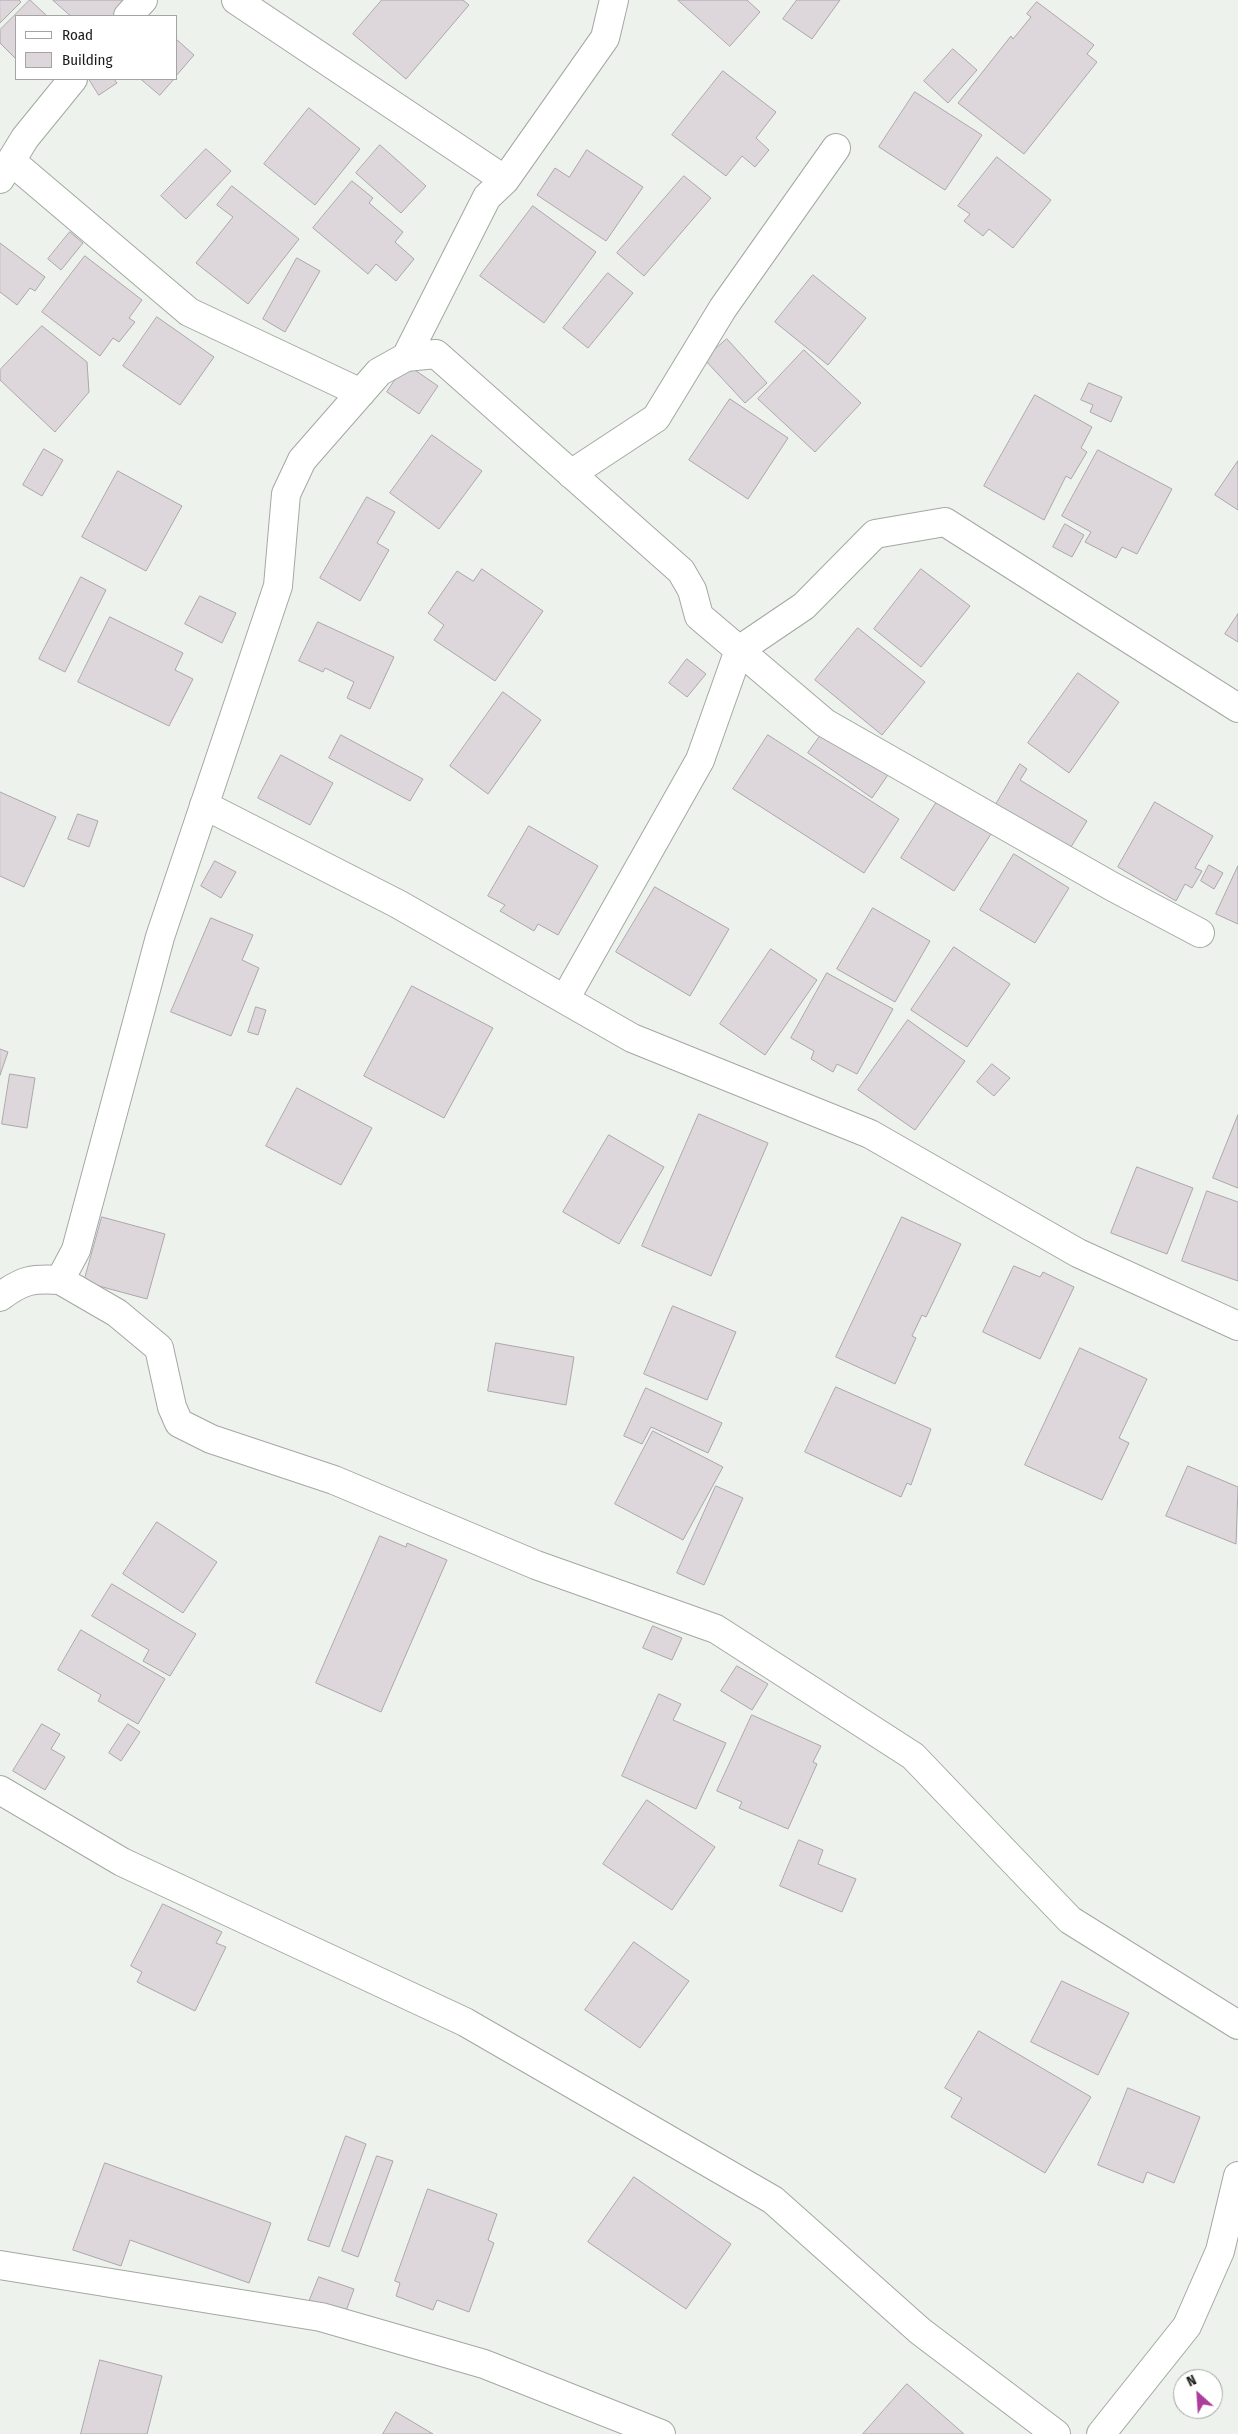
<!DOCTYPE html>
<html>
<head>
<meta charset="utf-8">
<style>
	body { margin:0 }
	#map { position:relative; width:1238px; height:2434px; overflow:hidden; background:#edf2ec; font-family:"Fira Sans Condensed",sans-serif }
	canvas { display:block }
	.legend { position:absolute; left:15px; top:15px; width:162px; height:65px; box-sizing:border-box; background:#fff; border:1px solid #a3a4a3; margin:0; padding:6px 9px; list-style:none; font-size:15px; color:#1a1c19 }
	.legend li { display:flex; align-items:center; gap:10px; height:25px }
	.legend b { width:25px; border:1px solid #a3a4a3 }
	.north { position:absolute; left:1173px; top:2369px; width:50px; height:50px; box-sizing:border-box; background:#fff; border:1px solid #a3a4a3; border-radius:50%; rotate:334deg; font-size:14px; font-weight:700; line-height:20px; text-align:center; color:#1a1c19 }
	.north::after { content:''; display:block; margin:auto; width:18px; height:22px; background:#ab3e9c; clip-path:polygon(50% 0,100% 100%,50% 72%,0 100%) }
</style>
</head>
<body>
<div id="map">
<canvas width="1238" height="2434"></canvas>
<ul class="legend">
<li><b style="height:6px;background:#fff"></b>Road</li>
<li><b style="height:14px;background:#ddd7dc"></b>Building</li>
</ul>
<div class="north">N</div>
</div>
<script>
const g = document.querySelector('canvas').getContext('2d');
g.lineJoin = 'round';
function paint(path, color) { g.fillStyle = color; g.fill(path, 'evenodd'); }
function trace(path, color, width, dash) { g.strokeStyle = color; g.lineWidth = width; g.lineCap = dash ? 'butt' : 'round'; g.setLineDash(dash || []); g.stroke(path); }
const building = new Path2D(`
	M0,0H19L21,2L0,23Z
	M30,0L47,16H16V59L0,43V30Z
	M53,0H129L115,16H71Z
	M382,0H463L469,5L406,79L353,34Z
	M678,0H747L760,12L730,46Z
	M797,0H840L812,39L783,19Z
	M1037,2L1094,45L1087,54L1097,62L1024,154L958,103L1011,36L1013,39L1031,17L1027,14Z
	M176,39L194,55L176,76Z
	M953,49L977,70L948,103L924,81Z
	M723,71L776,112L756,138L769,150L755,167L742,156L726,176L672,135Z
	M89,79H114L117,83L99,95Z
	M141,79H174L160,95Z
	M915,92L982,135L945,190L879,147Z
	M309,108L360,149L315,205L264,164Z
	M380,145L426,186L401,213L356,173Z
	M206,149L231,171L186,219L161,196Z
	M587,150L643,187L606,241L537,195L555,168L569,177Z
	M997,157L1051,200L1013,248L989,229L983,236L964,221L970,214L958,206Z
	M684,176L711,198L644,276L617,253Z
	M352,181L373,198L369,203L403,232L395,242L414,259L396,281L376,264L368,274L313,228Z
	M232,186L299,239L248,304L196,263L233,217L217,205Z
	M533,206L596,252L544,323L480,276Z
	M70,232L83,243L61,270L48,259Z
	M0,243L45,277L35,291L30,288L17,305L0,292Z
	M85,256L142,300L129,318L135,322L119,342L113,338L100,356L42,312Z
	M297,258L320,271L285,332L263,319Z
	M608,273L633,293L588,348L563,328Z
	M813,275L866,318L828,365L775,322Z
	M157,317L214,357L180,405L123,366Z
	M42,326L87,362L89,392L55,432L0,380V370Z
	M727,339L767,383L745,403L704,359Z
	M804,350L861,403L815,452L758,399Z
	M406,364L438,386L419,414L387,392Z
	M1089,383L1122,397L1111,422L1090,412L1093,405L1081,400Z
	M1035,395L1092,427L1081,448L1087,452L1071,479L1066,476L1044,520L984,486Z
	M730,399L788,438L748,499L689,460Z
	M432,435L482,471L439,529L390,493Z
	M44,449L63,460L42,496L23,485Z
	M1098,450L1172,489L1137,554L1122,547L1116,558L1085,542L1091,532L1062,516Z
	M1238,461V510L1215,495Z
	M118,471L182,506L146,571L82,537Z
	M367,497L395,512L377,543L389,550L360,601L320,578Z
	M1065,524L1084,535L1072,557L1053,547Z
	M482,569L543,611L495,681L434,640L444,625L428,613L457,571L473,581Z
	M921,569L970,606L921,667L874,629Z
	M81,577L106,590L65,672L39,659Z
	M200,596L236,613L222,643L185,624Z
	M1238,614V642L1225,634Z
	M110,617L183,653L175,670L193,679L169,726L78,682Z
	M318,622L394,657L370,709L347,698L354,682L325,668L323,672L299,661Z
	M858,628L925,682L882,735L815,680Z
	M687,659L706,674L687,697L669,683Z
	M1078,673L1119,702L1069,773L1028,743Z
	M503,692L541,720L488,794L450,766Z
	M828,725L892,769L872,798L808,753Z
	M341,735L423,779L410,801L329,758Z
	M768,735L899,819L864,873L733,789Z
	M281,755L333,783L310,825L258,798Z
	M1020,764L1027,769L1020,780L1087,821L1066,855L992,811Z
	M0,792L56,817L24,887L0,876Z
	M940,797L993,831L954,891L901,858Z
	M1155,802L1213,836L1195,868L1202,871L1192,888L1185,884L1176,901L1118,867Z
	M78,814L98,821L89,847L68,839Z
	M529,826L598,866L558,935L538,924L534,931L500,911L505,905L488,896Z
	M1014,854L1069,888L1035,943L980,910Z
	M215,861L236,872L221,898L201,886Z
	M1209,865L1223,873L1214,889L1201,881Z
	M1238,866V924L1216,914Z
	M655,887L729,929L690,996L616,952Z
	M873,908L930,941L895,1002L837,969Z
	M211,918L253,935L242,960L259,968L231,1036L171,1012Z
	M954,947L1010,984L967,1047L911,1010Z
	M771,949L817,980L765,1055L720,1024Z
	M827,973L893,1009L857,1074L837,1064L833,1072L811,1059L814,1051L791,1038Z
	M412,986L493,1028L444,1118L364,1076Z
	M256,1007L266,1010L258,1035L248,1032Z
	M908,1020L965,1061L915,1130L858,1090Z
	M0,1049L8,1052L0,1075Z
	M992,1064L1010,1078L994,1096L977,1082Z
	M10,1074L35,1078L27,1128L2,1124Z
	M297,1088L372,1128L341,1185L266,1146Z
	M699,1114L768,1143L711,1276L642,1246Z
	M1238,1115V1188L1213,1178Z
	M609,1135L664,1167L619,1244L563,1212Z
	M1137,1167L1193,1188L1167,1254L1111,1233Z
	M1207,1191L1238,1202V1281L1182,1261Z
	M102,1217L165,1234L147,1299L84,1282Z
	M902,1217L961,1244L926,1317L922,1315L912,1336L916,1338L895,1384L836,1357Z
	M1014,1266L1040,1277L1043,1272L1074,1287L1040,1359L983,1332Z
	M673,1306L736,1332L707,1400L644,1374Z
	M496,1343L574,1357L566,1405L488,1391Z
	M1080,1348L1147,1379L1119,1438L1129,1443L1102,1500L1025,1465Z
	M836,1387L931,1429L911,1485L907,1483L901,1497L805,1452Z
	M646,1388L722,1423L708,1453L651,1427L642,1444L624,1436Z
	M653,1431L723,1467L683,1540L615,1504Z
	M1188,1466L1238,1487L1236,1544L1166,1516Z
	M716,1486L743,1498L704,1585L677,1573Z
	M157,1522L217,1562L183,1613L123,1574Z
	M380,1536L406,1547L407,1543L447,1560L381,1712L316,1683Z
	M112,1584L196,1634L170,1676L143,1661L149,1650L92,1616Z
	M653,1626L682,1638L672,1660L643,1648Z
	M81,1630L165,1679L138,1724L98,1701L101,1695L58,1670Z
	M737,1666L768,1684L752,1710L721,1691Z
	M659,1694L681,1704L673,1720L726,1743L696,1809L622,1776Z
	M752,1715L821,1746L813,1762L817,1764L788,1829L739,1808L742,1802L717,1791Z
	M42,1724L60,1734L51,1749L65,1757L45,1790L13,1771Z
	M128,1724L140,1732L121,1761L109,1753Z
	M647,1800L715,1847L672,1910L603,1864Z
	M799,1840L823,1850L818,1864L856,1879L842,1912L780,1886Z
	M163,1904L222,1932L216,1943L226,1947L195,2011L137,1982L142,1972L131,1966Z
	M634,1942L689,1981L640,2048L585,2010Z
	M1062,1981L1129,2013L1098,2075L1031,2042Z
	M979,2031L1091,2097L1045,2173L951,2117L962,2098L945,2088Z
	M1128,2088L1200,2117L1174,2183L1147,2172L1143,2183L1098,2165Z
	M346,2136L366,2144L329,2247L308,2240Z
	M377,2156L393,2161L358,2257L342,2251Z
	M105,2163L271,2223L249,2283L130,2240L121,2266L73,2250Z
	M634,2177L731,2244L686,2309L588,2242Z
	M428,2189L497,2214L488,2240L494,2243L469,2312L437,2300L433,2310L396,2296L400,2283L395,2281Z
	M319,2277L354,2289L345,2314L309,2302Z
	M100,2360L162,2376L147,2434H81Z
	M907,2384L964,2434H863Z
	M396,2412L433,2434H383Z`);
paint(building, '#ddd7dc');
trace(building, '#aca6ab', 1);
const minor = new Path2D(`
	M236,0L505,180
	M128,16L143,0
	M11,161L189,312L361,393
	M0,179L25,138L73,79
	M406,357L487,197L505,180L605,38L614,0
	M571,474L656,418L723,308L836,148
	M204,805L398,904L632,1038L870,1134L1078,1253L1238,1326
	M565,999L700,760L739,650L804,606L875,534L945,522L1238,708
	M60,1280L117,1313L159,1348L172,1407L179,1423L211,1439L334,1480L536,1565L716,1629L913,1756L1070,1920L1238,2025
	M0,1297C22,1280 33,1278 60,1280L76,1250L160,937L278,586L286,494L302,460L379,372L406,357L436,354L681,571L692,590L699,616L825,723L1113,887L1200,933
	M0,1790L122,1862L465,2022L773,2200L920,2331L1056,2434
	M0,2265L321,2317L484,2364L661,2434
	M1101,2434L1187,2326L1220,2251L1238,2176`);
trace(minor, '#a3a8a2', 30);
trace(minor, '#fff', 28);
</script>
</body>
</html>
